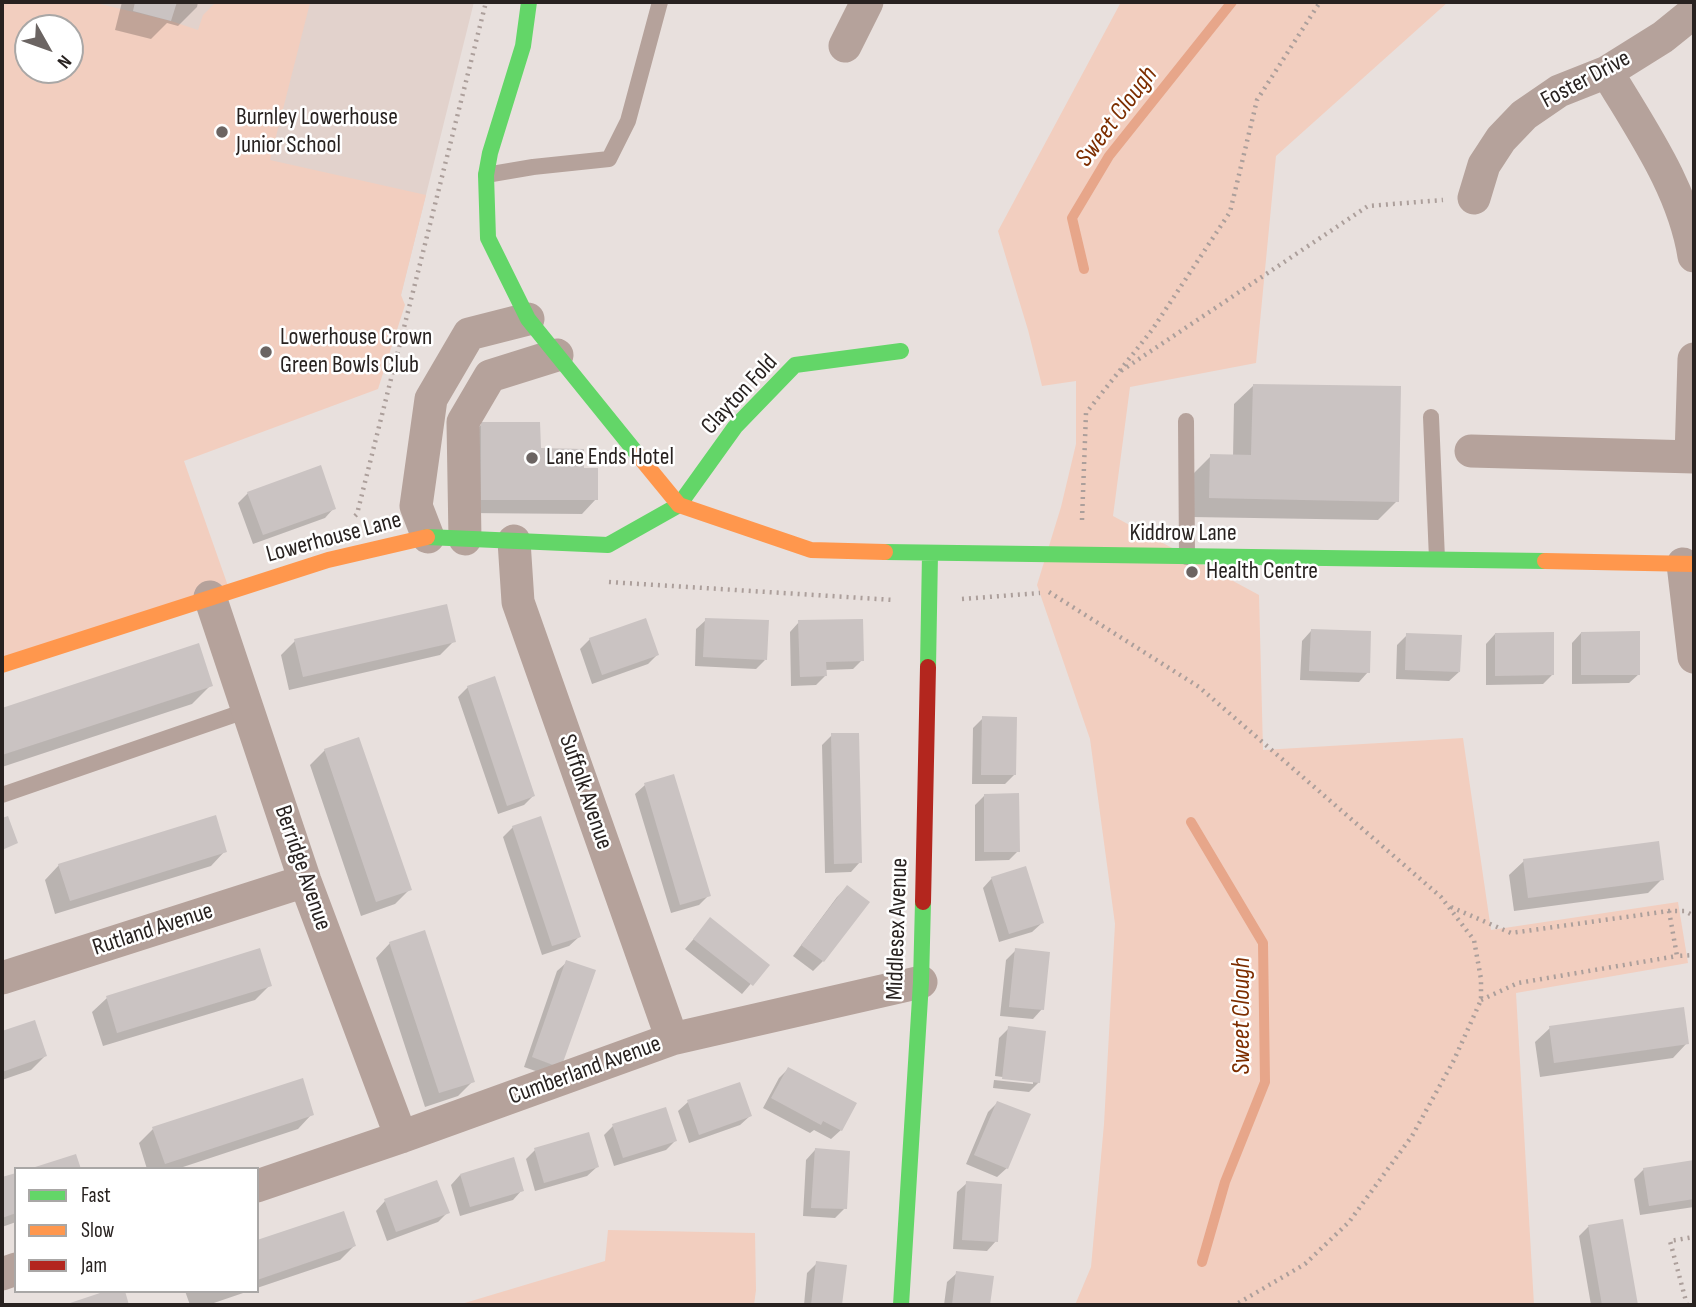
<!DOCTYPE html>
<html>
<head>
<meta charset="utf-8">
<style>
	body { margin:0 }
	#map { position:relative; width:1696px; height:1307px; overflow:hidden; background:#e8e0dd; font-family:"Sofia Sans Condensed",sans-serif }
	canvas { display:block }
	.frame { position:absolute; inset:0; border:4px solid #282220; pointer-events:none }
	.legend { position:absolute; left:14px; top:1167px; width:245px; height:126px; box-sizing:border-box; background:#fff; border:2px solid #a9a7a6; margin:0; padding:9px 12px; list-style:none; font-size:21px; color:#282220 }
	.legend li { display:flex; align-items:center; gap:14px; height:35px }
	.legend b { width:35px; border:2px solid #a9a7a6 }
	.north { position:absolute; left:14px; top:14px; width:70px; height:70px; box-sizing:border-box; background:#fff; border:2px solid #a9a7a6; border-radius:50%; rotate:130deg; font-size:19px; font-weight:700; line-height:28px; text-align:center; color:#282220 }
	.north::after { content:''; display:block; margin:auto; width:24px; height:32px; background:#6b6462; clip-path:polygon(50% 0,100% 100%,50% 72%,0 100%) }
</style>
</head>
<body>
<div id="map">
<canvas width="1696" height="1307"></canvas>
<div class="frame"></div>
<ul class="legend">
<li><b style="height:9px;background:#63d668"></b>Fast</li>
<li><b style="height:9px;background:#ff974d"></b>Slow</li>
<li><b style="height:9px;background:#b3261e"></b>Jam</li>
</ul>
<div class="north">N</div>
</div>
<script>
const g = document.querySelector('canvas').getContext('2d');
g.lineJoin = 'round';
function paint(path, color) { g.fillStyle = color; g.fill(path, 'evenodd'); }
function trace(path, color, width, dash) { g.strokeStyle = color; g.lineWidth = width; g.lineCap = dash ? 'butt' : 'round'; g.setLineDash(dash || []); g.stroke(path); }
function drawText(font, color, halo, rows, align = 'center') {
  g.font = font + ' "Sofia Sans Condensed",sans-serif'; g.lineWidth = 5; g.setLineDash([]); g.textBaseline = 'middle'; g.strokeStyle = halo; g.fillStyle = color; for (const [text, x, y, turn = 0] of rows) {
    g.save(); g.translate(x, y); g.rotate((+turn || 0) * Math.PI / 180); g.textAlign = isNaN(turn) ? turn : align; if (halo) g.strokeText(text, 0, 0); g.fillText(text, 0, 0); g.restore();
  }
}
paint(new Path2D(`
	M2,2H474L401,295L2,267ZM28,28H70V70H28Z`), '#e2d2cc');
paint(new Path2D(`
	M2,2H92L171,21L198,30L203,15L216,2L310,3L270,160L426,195L401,295L405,305L378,389L184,461L228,586L2,661ZM28,28H70V70H28Z
	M1121,2H1448L1276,156L1256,363L1130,387L1113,516L1259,595L1263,750L1463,738L1491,930L1678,902L1688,963L1516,993L1534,1305H1075L1091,1267L1104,1124L1115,924L1090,739L1037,585L1061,507L1076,444V381L1042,386L1028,330L998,231Z
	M608,1230L755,1233L756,1290L754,1305H458L605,1261Z`), '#f2cebf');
paint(new Path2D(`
	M122,2H198L197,7L178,26L167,23L151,39L115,30Z
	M1254,385L1397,501L1378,520L1191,517L1192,475L1211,456L1233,457L1234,404Z
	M482,424L582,470L596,499L582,514L467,513V438Z
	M248,493L334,508L325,518L253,544L238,503Z
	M706,620L765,660L756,669L695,666L696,629Z
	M799,622L862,660L853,669L825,670V676L816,685L791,686L790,632Z
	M1311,631L1368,672L1359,682L1300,680L1302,641Z
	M1581,633L1639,674L1629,683L1572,684V643Z
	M1495,634L1552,675L1543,684L1486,685V644Z
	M1407,635L1459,672L1449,681L1396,679L1397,645Z
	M590,639L657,655L648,664L592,684L580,649Z
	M295,641H454L440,655L289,690L281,655Z
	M198,645L211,685L192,704L2,767V710Z
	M468,687L533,796L524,805L498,814L458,697Z
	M983,718L1015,774L1005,784H972L973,728Z
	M832,735L860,862L851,872L825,873L822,745Z
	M325,750L410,889L395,904L361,916L310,765Z
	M645,785L709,895L699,905L671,913L635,794Z
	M984,796L1018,851L1009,860L975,861V805Z
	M513,827L579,937L569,946L542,955L503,837Z
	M225,851L211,866L55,914L45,880L59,865Z
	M1524,861L1662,879L1648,893L1514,911L1509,875Z
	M992,878L1042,923L1032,932L999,942L983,888Z
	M847,887L867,903L823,961L813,971L793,956L837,897Z
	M710,920L767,965L742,994L685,949Z
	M390,943L473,1081L458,1096L425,1107L376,958Z
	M1016,950L1042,1009L1033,1019L1000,1016L1006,960Z
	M567,962L593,971L550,1076L524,1067L557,971Z
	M270,985L255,1000L103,1046L92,1012L107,998Z
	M34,1022L45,1056L31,1070L2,1080V1033Z
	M1009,1028L1039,1082L1029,1092L993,1088L994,1080L1033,1084V1081L995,1076L999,1038Z
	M1550,1028L1687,1043L1673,1058L1540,1077L1535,1042Z
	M788,1069L841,1130L831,1139L814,1130L810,1133L763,1108L779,1078Z
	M688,1102L750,1116L740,1125L689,1143L678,1111Z
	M997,1103L1007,1168L997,1177L966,1164L988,1112Z
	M312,1114L298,1129L177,1169H147L139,1143L153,1129Z
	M613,1126L675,1141L666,1150L614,1166L604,1135Z
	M535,1150L597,1167L587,1176L535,1191L526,1159Z
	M815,1150L845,1208L835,1218L803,1216L806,1160Z
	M1694,1162V1207L1640,1215L1634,1179L1644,1169Z
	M16,1175V1222L2,1227V1179Z
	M460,1175L522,1190L513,1200L460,1216L451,1185Z
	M967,1183L996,1241L987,1251L953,1249L957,1192Z
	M385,1201L447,1213L438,1222L387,1241L376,1211Z
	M1622,1221L1636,1305H1591L1579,1236L1588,1227Z
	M257,1242L354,1246L340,1260L257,1288Z
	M817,1263L845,1266L841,1305H804L807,1273Z
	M957,1273L992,1277L988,1305H944L947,1282Z
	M185,1291H249L208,1305H190Z`), '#0003');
trace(new Path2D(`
	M1084,269L1072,218L1109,156L1232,2
	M1191,822L1263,943L1265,1082L1225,1182L1202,1262`), '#e7a68a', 10);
paint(new Path2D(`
	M135,2H177L171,21L133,11Z
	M1253,384L1401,386L1399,502L1209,498L1210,454L1251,455Z
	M481,422H540L541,448L584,449V468H598V500H481Z
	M321,465L336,509L263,535L247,492Z
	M447,604L456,642L303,677L294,639Z
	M646,618L659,655L602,675L589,638Z
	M705,618L769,620L767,660L703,657Z
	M863,619L864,661L826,662L827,676L800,677L798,620Z
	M1311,629L1371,631L1370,673L1309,671Z
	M1640,631V675H1581V632Z
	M1554,632V675L1495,676V633Z
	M1406,633L1462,635L1460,672L1405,670Z
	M199,643L213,686L2,755V708Z
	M495,676L535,796L507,806L467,686Z
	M982,716L1017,717L1016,775H981Z
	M831,733H859L862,863L834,864Z
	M359,737L412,890L376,902L324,749Z
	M674,774L711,896L680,905L644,783Z
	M1019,793L1020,852H984V794Z
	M216,815L227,852L70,901L58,864Z
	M8,816L18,843L2,850V818Z
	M541,816L581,937L552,946L512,826Z
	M1659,841L1664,880L1528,898L1523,859Z
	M1026,866L1044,923L1009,934L991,877Z
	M847,885L870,902L824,962L801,945Z
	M710,917L770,965L753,986L693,939Z
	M425,930L475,1082L439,1093L389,942Z
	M260,948L272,986L117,1033L106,996Z
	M1015,948L1050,952L1044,1010L1009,1007Z
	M566,960L596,970L561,1068L532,1057Z
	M1684,1007L1689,1044L1554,1063L1549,1026Z
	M35,1020L47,1056L2,1072V1031Z
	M1008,1026L1046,1031L1040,1083L1002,1079Z
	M788,1067L857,1103L842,1131L823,1121L821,1125L771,1098Z
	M303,1078L314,1115L165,1164L152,1127Z
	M740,1082L752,1116L699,1135L687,1100Z
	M997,1101L1031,1114L1008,1169L974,1155Z
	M666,1107L677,1141L623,1158L612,1124Z
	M589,1132L599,1167L544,1183L534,1148Z
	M815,1148L850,1151L847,1209L811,1208Z
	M76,1154L81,1169H32V1168Z
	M514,1157L524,1191L470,1207L460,1174Z
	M1694,1160V1199L1649,1206L1643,1168Z
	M16,1173V1213L2,1218V1177Z
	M437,1180L450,1213L396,1232L384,1199Z
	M966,1181L1002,1184L998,1242L962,1240Z
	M344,1211L356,1246L257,1280V1240Z
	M1623,1219L1638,1305H1602L1588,1225Z
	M816,1261L847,1265L842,1305H811Z
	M956,1271L994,1276L990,1305H952Z
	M106,1291H125L129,1305H64Z`), '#cac3c2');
trace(new Path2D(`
	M1121,371L1368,206L1443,200
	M355,516L357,514L486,2
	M1082,520L1086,413L1152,330L1230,212L1257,100L1320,2
	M609,582L894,600
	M1049,592L1199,687L1441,897L1474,940L1481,979V1000L1454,1060L1412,1136L1349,1222L1305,1264L1235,1305
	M962,599L1040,593
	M1451,907L1511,933L1669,911H1685L1694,916
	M1669,911L1677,956L1694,955
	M1481,1000L1518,983L1677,956
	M1687,1305L1670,1241L1694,1237`), '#ac9f9b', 4.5, [2, 5]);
trace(new Path2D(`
	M486,175L533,167L609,159L628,121L660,2
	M1431,417L1437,559
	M1186,421L1187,557
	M2,795L248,710`), '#b5a29b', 16);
trace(new Path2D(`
	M845,46L867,2
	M1607,72C1642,131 1683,188 1694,256
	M1474,198L1484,165L1501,139L1524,115L1559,91L1607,72L1663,37L1694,12
	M1471,451L1694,457
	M1691,457L1694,359
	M428,537L416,506L431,399L469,334L528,319
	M465,539L463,422L490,376L557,355
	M514,541L518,602L672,1039
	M1683,564L1694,657
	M210,597L305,881L401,1137
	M2,978L305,881
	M257,1186L401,1137L672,1039L921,982
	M2,1274L16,1269`), '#b5a29b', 33);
trace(new Path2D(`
	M529,2L523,46L490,153L486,175L488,238L528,319L638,455
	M427,537L608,545L679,505L735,427L795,365L901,351
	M885,552L1545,561
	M928,667L930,554
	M901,1305L921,982L923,902`), '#63d668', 16);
trace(new Path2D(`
	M638,455L679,505L811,550L885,552
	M1545,561L1694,564
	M2,665L328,560L427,537`), '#ff974d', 16);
trace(new Path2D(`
	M923,902L928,667`), '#b3261e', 16);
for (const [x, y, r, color] of [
	[222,132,7,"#6b6462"],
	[266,352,7,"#6b6462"],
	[532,458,7,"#6b6462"],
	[1192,572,7,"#6b6462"]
]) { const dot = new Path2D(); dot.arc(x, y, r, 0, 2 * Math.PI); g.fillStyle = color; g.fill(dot); trace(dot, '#fff', 2.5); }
drawText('24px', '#282220', '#fff', [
	["Foster Drive",1586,80,-28],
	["Clayton Fold",740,395,-47],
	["Kiddrow Lane",1183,534],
	["Lowerhouse Lane",334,538,-15],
	["Suffolk Avenue",585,792,71],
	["Berridge Avenue",302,868,71],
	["Middlesex Avenue",898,929,-88],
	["Rutland Avenue",153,930,-18],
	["Cumberland Avenue",585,1071,-20]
]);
drawText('24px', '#282220', '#fff', [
	["Burnley Lowerhouse",236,118],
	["Junior School",236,146],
	["Lowerhouse Crown",280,338],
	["Green Bowls Club",280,366],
	["Lane Ends Hotel",546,458],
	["Health Centre",1206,572]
], 'left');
drawText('italic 26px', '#7d2e00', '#fff', [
	["Sweet Clough",1117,117,-53],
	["Sweet Clough",1242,1016,-90]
]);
</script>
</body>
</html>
